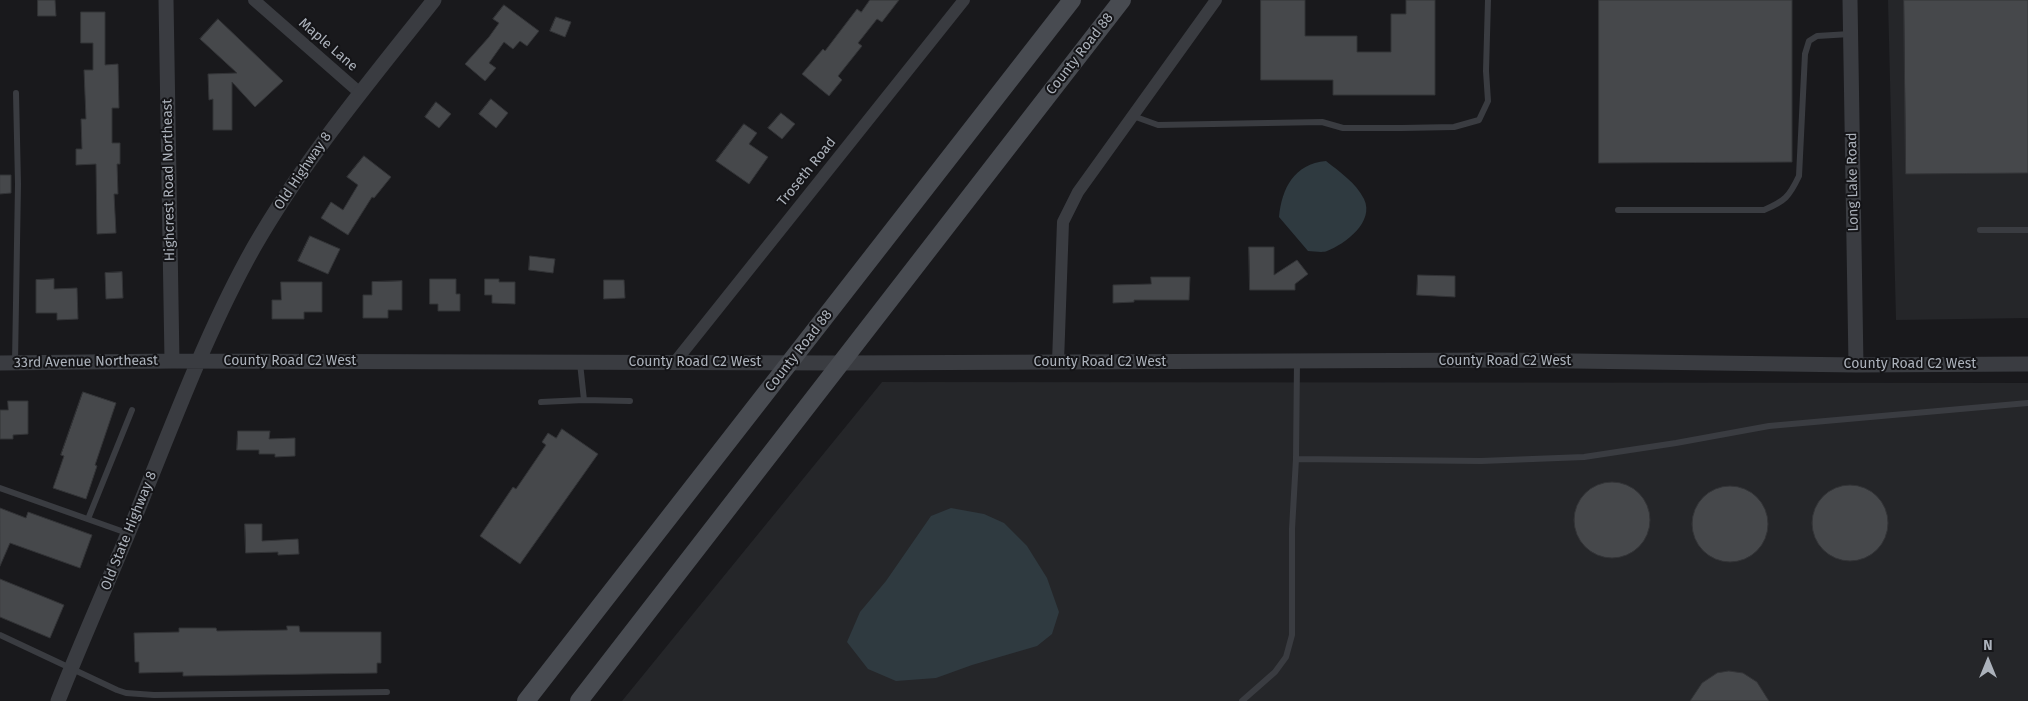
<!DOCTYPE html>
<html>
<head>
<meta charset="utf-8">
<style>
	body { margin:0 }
	#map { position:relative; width:2028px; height:701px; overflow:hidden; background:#19191c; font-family:"Fira Sans",sans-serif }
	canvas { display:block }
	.north { position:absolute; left:1963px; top:636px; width:50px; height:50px; -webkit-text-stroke:4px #141417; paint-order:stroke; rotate:0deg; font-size:14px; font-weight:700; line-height:20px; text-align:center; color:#acb2bb }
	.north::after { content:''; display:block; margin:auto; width:18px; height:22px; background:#acb2bb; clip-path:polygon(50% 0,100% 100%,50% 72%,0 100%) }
</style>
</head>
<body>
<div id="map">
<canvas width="2028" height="701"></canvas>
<div class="north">N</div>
</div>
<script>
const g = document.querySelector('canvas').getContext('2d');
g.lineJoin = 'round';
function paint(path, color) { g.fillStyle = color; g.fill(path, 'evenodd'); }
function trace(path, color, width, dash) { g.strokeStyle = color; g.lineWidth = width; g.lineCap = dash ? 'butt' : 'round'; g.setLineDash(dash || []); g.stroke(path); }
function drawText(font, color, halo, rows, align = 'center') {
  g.font = font + ' "Fira Sans",sans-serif'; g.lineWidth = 4; g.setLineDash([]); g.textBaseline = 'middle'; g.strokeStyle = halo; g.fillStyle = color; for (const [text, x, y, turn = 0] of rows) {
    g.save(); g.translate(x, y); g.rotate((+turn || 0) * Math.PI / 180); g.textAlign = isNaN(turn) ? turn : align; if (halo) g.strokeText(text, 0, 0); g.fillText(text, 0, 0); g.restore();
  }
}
paint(new Path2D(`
	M1888,0H2028V318L1896,320Z
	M882,382L2028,383V701H622Z`), '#252629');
paint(new Path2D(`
	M1326,161C1340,172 1356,183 1364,199C1375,222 1345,244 1327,251C1322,253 1314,251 1308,251L1279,217C1282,188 1294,164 1326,161Z
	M951,508L984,514L1004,523L1027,546L1047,578L1059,612L1052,634L1037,646L972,665L936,678L896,681L868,669L847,642L860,612L886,581L931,516Z`), '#2f3a40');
const building = new Path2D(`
	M38,0H55L56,16H38Z
	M870,0H899L882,22L877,19L858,43L862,46L838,76L842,80L829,96L802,74L823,49L825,51L857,9L861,12Z
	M1261,0H1305V36H1357V52H1391V14H1406V0H1435V95H1333V80H1261Z
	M1599,0H1792V162L1599,163Z
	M1904,0H2028V173L1906,174Z
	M504,5L539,31L527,46L520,41L513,49L504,42L489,63L496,68L485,81L465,64L489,37L499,23L493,19Z
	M81,12H105V65L118,64L119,108H112V143H120V164H117L118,194H114L116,233L97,234L96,164L76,165V149H82L81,119H86L84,70H93V43H81Z
	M556,17L571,22L565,37L550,31Z
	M218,19L283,81L255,107L232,82V130H213V99L209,100L208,74L237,73L200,39Z
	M491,99L508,113L496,128L479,114Z
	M436,102L451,114L439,128L425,117Z
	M781,113L795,124L782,139L768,128Z
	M744,124L757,133L749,144L768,157L749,184L716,161Z
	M364,156L391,177L374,198L372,197L348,235L321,218L331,202L343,210L358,185L347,177Z
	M0,175H11V193L0,194Z
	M310,236L340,249L328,274L298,261Z
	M1249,247H1274V275L1297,260L1308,274L1295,284V290H1250Z
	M530,256L555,259L553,273L529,270Z
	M122,272L123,298L106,299L105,273Z
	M1418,275L1455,276V297L1417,295Z
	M1151,277H1190L1189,300H1134V302L1113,303V285L1151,284Z
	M54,279V289L77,288L78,319L57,320V313H36V280Z
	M430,279H456V294H460V311H438V304H430Z
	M485,279H499V282H515V304L492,303V295H485Z
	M604,280H624L625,298L604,299Z
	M402,281V310H388V318H363V295H372V282Z
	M281,282H322V312H304V319H272V300H281Z
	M83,392L116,403L95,465L97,466L86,499L53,488L64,456L61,455Z
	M8,401H28V434L13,435V439H0V410H8Z
	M562,429L598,454L520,564L480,536L513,487L516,489L546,445L542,442L548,433L556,438Z
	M238,431H270L269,439L295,438V456L275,457V454H259V450H237Z
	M1574 520a38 38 0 1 1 76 0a38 38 0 1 1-76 0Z
	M1812 523a38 38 0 1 1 76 0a38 38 0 1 1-76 0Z
	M1692 524a38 38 0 1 1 76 0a38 38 0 1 1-76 0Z
	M0,508L26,518L28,512L92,535L80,568L10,543L0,566Z
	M245,524H262V541L298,539L299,554L278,555V552L246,553Z
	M0,579L64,605L50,638L0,617Z
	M287,626H299L300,632H381V663H377V673L183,676V672L139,673V662H135L134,633L179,632V628H216L217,631L287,630Z
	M1729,671L1743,673L1757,682L1769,701H1690L1702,683L1717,673Z`);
paint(building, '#46484b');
trace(building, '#333437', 1);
trace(new Path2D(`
	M1133,116L1158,125L1322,122L1343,128H1402L1454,127L1479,120L1488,101L1486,71L1488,0
	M1618,210H1764C1785,201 1789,197 1799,176L1805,54L1809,41L1817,36L1850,34
	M1980,230H2028
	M1297,361L1296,459L1481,461L1584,457L1676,443L1769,426L2028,403
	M15,362L18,184L16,93
	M580,363L584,400L630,401
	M541,402L584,400
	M0,488L127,533
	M88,519L132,410
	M0,635L117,690L126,693L154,695L387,692
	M1242,701L1275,672L1286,657L1292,635V529L1296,459`), '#3a3c41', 6);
trace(new Path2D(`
	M254,0L360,93
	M675,362L964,0
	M1058,362L1063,222L1078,192L1216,0`), '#3a3c41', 12);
trace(new Path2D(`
	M166,0L172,361
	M1850,0L1856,365
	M0,363L172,361L842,363L1504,360L1856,365L2028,364
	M58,701C85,632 116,565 143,497C177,413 210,325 254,247C305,158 371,80 434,0`), '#3a3c41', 15);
trace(new Path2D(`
	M526,701L1072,0
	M579,701L1122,0`), '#484b51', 18);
drawText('14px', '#acb2bb', '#141417', [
	["Maple Lane",328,45,41],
	["County Road 88",1080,54,-52],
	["Old Highway 8",303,171,-56],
	["Troseth Road",807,172,-51],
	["Highcrest Road Northeast",169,180,-91],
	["Long Lake Road",1853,182,-91],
	["County Road 88",799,351,-52],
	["County Road C2 West",290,361],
	["County Road C2 West",1505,361],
	["33rd Avenue Northeast",86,362,-1],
	["County Road C2 West",695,362],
	["County Road C2 West",1100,362],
	["County Road C2 West",1910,364],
	["Old State Highway 8",129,531,-68]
]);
</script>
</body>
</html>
